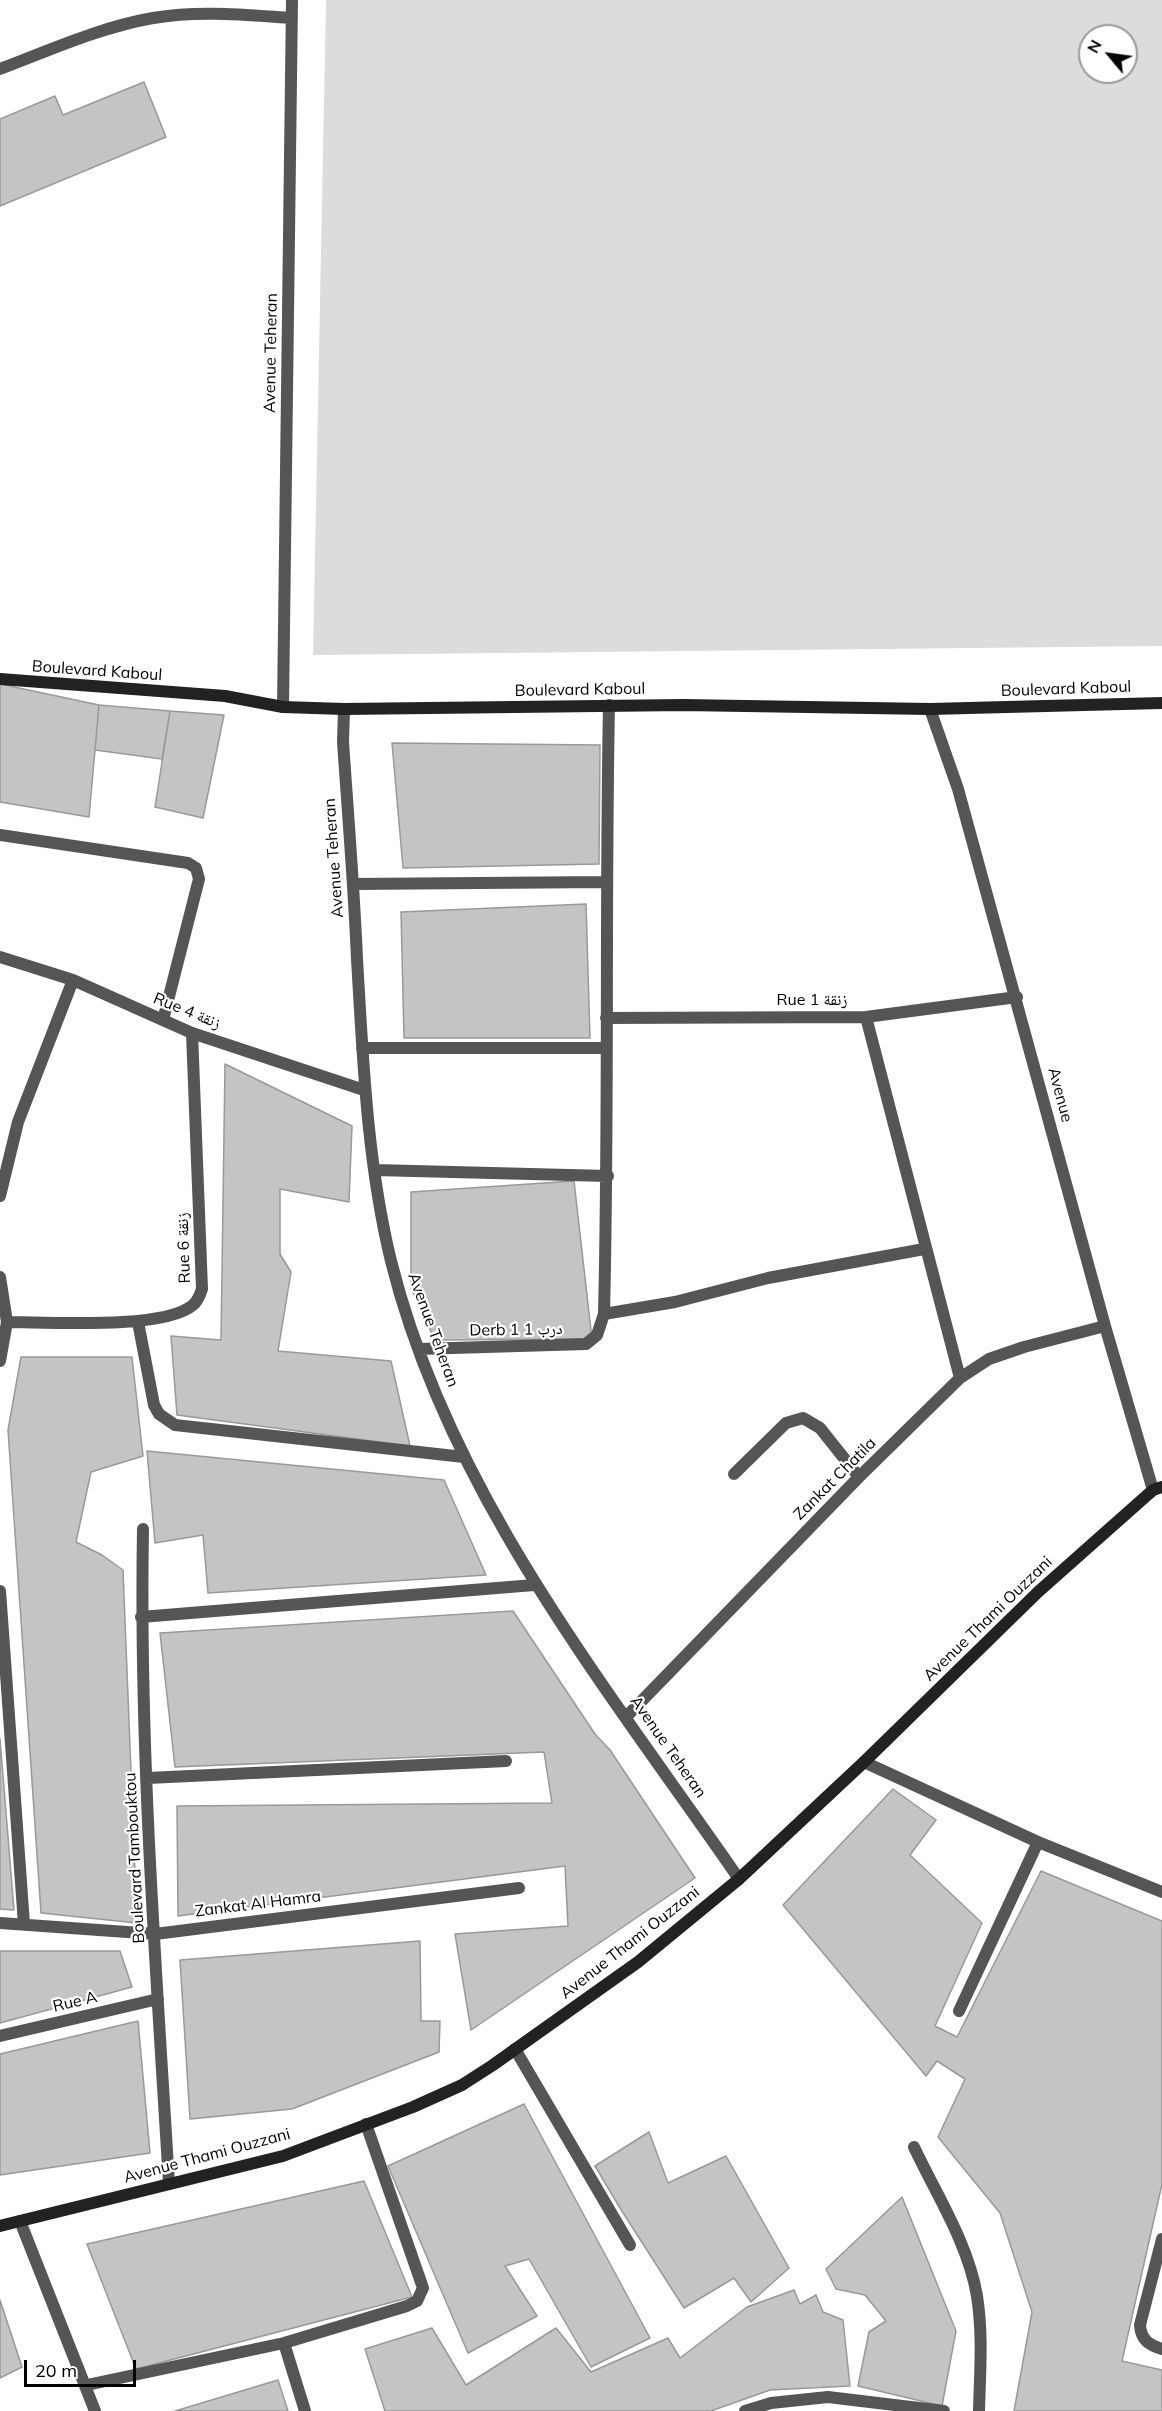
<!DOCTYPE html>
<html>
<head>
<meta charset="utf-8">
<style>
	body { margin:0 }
	#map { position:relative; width:1162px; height:2411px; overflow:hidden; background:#fff; font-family:Mulish,sans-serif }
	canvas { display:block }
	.north { position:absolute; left:1078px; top:24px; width:60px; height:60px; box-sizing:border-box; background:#fff; border:2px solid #999; border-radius:50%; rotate:299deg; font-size:16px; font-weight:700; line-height:24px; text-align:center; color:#000 }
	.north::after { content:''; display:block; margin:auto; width:21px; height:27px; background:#000; clip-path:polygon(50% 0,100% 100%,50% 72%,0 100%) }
	.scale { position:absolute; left:24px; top:2360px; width:112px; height:27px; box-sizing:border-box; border:3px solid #000; border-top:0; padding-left:8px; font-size:18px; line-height:21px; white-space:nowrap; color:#000; -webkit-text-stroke:4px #fff; paint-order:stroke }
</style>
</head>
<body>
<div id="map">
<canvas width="1162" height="2411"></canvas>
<div class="north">N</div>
<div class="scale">20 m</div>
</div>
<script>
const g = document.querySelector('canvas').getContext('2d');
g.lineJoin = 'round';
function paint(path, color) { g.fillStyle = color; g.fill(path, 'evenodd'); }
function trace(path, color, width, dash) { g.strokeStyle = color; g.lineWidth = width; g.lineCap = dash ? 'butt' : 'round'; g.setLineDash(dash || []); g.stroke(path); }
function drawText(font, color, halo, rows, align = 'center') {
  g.font = font + ' Mulish,"Noto Naskh Arabic",sans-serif'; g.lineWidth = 4.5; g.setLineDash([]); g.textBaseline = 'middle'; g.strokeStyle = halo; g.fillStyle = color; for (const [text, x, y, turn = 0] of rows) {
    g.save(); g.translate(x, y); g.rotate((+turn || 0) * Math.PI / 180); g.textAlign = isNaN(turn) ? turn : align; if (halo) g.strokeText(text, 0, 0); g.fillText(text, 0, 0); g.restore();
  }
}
paint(new Path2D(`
	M326,0H1162V646L313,655ZM1090,36H1126V72H1090Z`), '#dcdcdc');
const building = new Path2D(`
	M144,82L166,137L0,206V119L55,96L63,115Z
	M0,684L99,705L89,817L0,802Z
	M99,705L170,711L162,759L95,750Z
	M170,711L224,715L203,818L155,807Z
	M392,743L600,745L599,864L403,868Z
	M586,904L590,1038H404L401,912Z
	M225,1064L352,1126L349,1202L280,1189V1254L291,1272L278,1351L391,1361L410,1446L177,1415L171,1336L221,1340Z
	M574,1181L592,1339L435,1340L411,1288V1192Z
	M21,1357H132L143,1456L91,1472L76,1542L102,1555L123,1570L137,1923L41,1913L8,1430Z
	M147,1451L444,1480L486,1575L208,1593L203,1535L155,1543Z
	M513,1611L595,1734L610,1750L695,1878L471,2030L455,1934L568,1926L565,1866L178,1916L177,1806L552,1803L544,1752L175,1767L160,1633Z
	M0,1739L14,1910L0,1909Z
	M893,1789L936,1820L910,1855L982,1923L935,2026L957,2037L1041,1871L1162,1921V2184L1122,2361L1162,2370V2411H1014L1032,2312L1000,2213L938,2137L965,2079L937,2061L926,2076L783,1905Z
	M420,1941L421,2021H440L439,2052L292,2109L190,2119L180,1960Z
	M0,1951H120L132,1987L0,2023Z
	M138,2021L150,2153L0,2175V2054Z
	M524,2104L650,2338L591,2367L529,2259L505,2266L537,2316L468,2353L388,2166Z
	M649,2132L668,2183L726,2156L789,2268L751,2302L734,2278L684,2308L620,2208L595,2166Z
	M364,2181L412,2297L136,2369L87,2244Z
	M902,2197L956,2331L942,2406L858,2386L869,2332L886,2321L865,2295L836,2289L826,2269Z
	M794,2290L800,2304L816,2295L823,2312L843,2320L850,2386L770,2390L711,2411H385L365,2349L432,2328L466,2385L556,2328L591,2372L668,2338L680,2358L747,2307Z
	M0,2300L22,2367L0,2378Z
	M278,2380L288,2411H175Z`);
paint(building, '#c4c4c4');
trace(building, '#999', 1.5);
trace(new Path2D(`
	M0,69C50,50 101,27 153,18C199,10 246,15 292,18
	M283,707L292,0
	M344,709L343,742C348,815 354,887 357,959C363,1060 367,1162 391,1261C449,1494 605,1685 739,1879
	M930,709L958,789L1105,1326L1153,1490
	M0,835L188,863L196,868L199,879L163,1020
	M353,884L606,882
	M0,957L73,980L192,1033L364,1090
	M866,1017L960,1378
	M606,1018L866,1017L1017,997
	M362,1048H606
	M375,1170L608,1176
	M0,1196L18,1122L73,980
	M0,1277L7,1322L0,1361
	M604,1314L675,1302L768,1278L924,1249
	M7,1322C47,1322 164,1330 193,1305C198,1301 200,1295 202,1289L192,1033
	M138,1322L154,1405L159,1414L175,1425L464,1457
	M419,1349L586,1344L597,1335L604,1314C609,1111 605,908 609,705
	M734,1474L786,1423L803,1418L820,1428L859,1477
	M143,1529C139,1747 156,1966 169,2184
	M0,1591L24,1924
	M141,1617L534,1585
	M627,1716L859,1477L960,1378L989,1359L1024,1347L1105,1326
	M864,1762L1038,1842L1162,1892
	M148,1778L506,1761
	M0,1923L155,1934L519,1888
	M959,2011L1038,1842
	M0,2036L158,1999
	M515,2049L630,2245
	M914,2147C936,2194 968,2243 977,2296C983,2334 980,2372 979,2411
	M20,2221L95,2411
	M1162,2239L1140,2325C1141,2340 1149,2345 1162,2349
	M284,2343L305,2411
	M87,2385L284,2343L407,2306L417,2301L423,2288L366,2124
	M745,2411L771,2403L828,2397L944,2411`), '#555', 12);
trace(new Path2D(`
	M0,679L225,696L283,707L344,709L684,705L930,709L1162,703
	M0,2226L283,2156L413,2107L462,2085L493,2065L638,1962L739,1879L864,1762L1038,1592L1153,1490L1162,1487`), '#222', 12);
drawText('16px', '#000', '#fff', [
	["Avenue Teheran",271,353,-89],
	["Boulevard Kaboul",97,671,4],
	["Boulevard Kaboul",1066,689,-2],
	["Boulevard Kaboul",580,690,-1],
	["Avenue Teheran",334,858,-94],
	["Rue 1 زنقة",812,1000],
	["Rue 4 زنقة",187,1011,22],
	["Avenue",1060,1095,75],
	["Rue 6 زنقة",184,1248,-92],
	["Avenue Teheran",433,1330,70],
	["Derb 1 درب 1",516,1330,-1],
	["Zankat Chatila",835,1479,-45],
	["Avenue Thami Ouzzani",988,1619,-44],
	["Avenue Teheran",668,1747,55],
	["Boulevard Tambouktou",135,1858,-93],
	["Zankat Al Hamra",258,1904,-7],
	["Avenue Thami Ouzzani",630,1943,-38],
	["Rue A",75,2002,-13],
	["Avenue Thami Ouzzani",207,2156,-15]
]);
</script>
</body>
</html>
